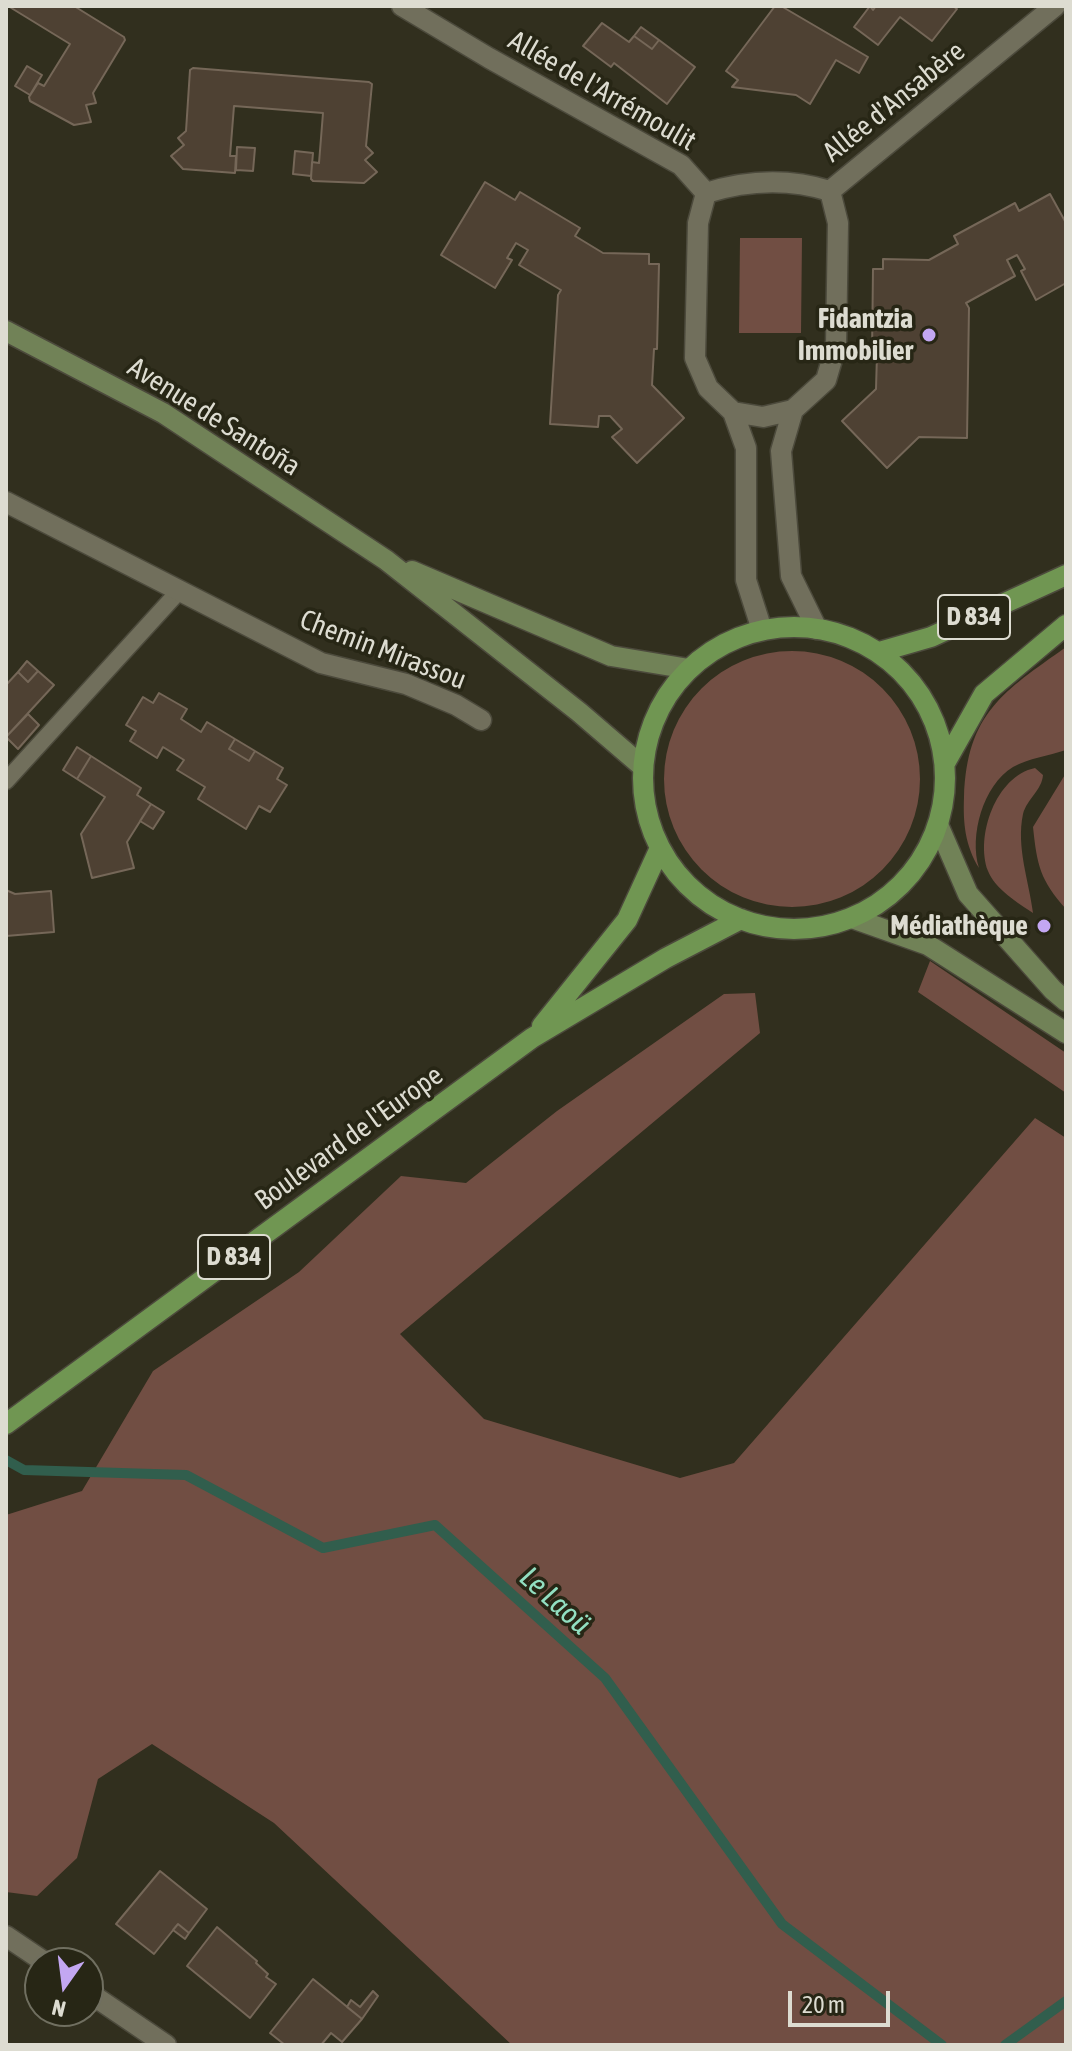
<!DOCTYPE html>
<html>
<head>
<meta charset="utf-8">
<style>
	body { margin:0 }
	#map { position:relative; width:1072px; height:2051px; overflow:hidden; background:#312f1e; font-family:"Asap Condensed",sans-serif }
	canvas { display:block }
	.frame { position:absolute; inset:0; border:8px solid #dddcd1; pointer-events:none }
	.north { position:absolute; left:24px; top:1947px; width:80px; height:80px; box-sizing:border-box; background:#272615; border:2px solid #706f60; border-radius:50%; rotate:194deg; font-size:22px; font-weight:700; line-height:32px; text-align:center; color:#dddcd1 }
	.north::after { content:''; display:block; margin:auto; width:28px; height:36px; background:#c3a7f2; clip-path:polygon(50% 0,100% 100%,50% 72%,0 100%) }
	.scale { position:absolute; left:788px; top:1991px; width:102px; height:36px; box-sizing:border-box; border:4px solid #dddcd1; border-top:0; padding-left:10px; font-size:24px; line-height:28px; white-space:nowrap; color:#dddcd1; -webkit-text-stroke:6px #272615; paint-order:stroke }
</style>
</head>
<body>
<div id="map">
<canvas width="1072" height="2051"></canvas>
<div class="frame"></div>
<div class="north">N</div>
<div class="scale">20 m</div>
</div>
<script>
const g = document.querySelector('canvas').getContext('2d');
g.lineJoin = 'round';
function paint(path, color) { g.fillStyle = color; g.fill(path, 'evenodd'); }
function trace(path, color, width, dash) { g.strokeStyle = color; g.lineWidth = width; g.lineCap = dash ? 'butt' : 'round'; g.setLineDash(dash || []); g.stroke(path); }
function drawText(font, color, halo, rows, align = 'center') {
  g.font = font + ' "Asap Condensed",sans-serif'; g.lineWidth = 7; g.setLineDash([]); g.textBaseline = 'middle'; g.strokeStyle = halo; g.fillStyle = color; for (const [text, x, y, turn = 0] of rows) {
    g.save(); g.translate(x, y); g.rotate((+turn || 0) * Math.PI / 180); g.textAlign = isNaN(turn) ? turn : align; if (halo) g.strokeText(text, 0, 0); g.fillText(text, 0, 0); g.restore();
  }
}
paint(new Path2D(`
	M740,238H802L801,333H739Z
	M1066,647V750C1048,756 1029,758 1013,767C983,785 969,836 979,868C965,845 963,823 964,797C967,713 1003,692 1066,647Z
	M664 779a128 128 0 1 1 256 0a128 128 0 1 1-256 0Z
	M1035,768L1043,775C1042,790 1027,799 1023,814C1016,847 1029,881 1033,913C1018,903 995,889 988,871C975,836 996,776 1035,768Z
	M1066,773V909C1040,880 1037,865 1033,827Z
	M930,961L1066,1053V1093L918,992Z
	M755,993L760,1033L400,1334L484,1419L680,1478L734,1463L1035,1118L1066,1138V2045H512L274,1823L152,1744L98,1779L77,1858L37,1896L6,1892V1515L82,1491L153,1371L299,1272L401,1176L466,1183L557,1111L724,994Z`), '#714e43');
trace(new Path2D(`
	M6,1460L24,1470L186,1475L323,1548L435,1525L605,1678L782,1924L942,2045
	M1005,2045L1066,2001`), '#315e4d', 10);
const building = new Path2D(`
	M8,6H74L124,37L125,40L93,93L96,103L86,105L91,122L74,125L30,101L29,97L38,83L44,86L70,44Z
	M775,6H781L868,57L859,73L836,60L810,104L796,95L732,87L738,80L726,71Z
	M870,6L873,10L876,6H953L957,9L932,41L900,17L878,45L854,27Z
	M602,23L629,42L634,36L652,49L659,40L695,67L667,104L614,63L611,67L583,46Z
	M641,27L659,40L652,49L634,36Z
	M27,66L42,75L30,95L15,86Z
	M193,68L369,82L372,84L366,146L373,153L365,160L377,172L364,183L313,181L311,179L312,162L319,163L323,113L234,106L230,156H236L235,173L183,169L171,156L184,145L178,138L186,131L190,70Z
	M237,147L255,148L253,171L236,170Z
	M295,151L313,153L311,176L293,174Z
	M485,182L515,200L520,192L580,228L575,236L603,253L649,254V264H659L657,349H654L652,385L684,418L637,463L612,437L622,429L610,416H599L598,427L550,424L558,295L561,290L519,265L528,250L516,243L507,258L512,260L495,288L441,255Z
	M1050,194L1066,223V283L1036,300L1021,271L1025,269L1017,255L1007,260L1015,276L966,303L969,308L967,438L919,437L887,468L842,421L876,389L877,354H872L873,269H883V259L929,260L958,244L954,236L1015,203L1019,211Z
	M27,661L38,671L28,682L18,672Z
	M38,671L54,685L6,737V685L18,672L28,682Z
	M159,693L187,709L181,719L201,732L207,722L235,739L229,749L249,761L255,751L283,768L277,779L287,785L270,812L259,806L246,829L198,799L205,787L177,770L184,760L163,747L157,758L130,741L136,731L126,725L143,697L153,703Z
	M28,714L39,725L18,749L6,737Z
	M235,739L255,751L249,761L229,749Z
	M77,747L91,756L77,779L63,770Z
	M91,756L141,788L137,795L151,804L127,842L134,868L92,878L81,834L105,797L77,779Z
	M151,804L164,812L153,829L140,821Z
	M6,890L15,894L51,891L54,932L6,936Z
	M160,1871L207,1909L189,1933L178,1924L154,1954L116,1924Z
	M178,1924L189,1933L185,1939L173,1930Z
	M217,1927L257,1961L256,1963L268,1974L266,1977L276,1984L250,2018L187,1966Z
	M313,1979L362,2019L342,2042L331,2033L321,2045H285L270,2033Z
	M373,1991L378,1996L362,2019L347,2007L351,2000L360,2007Z`);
paint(building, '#4e4133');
trace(building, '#756758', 2);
const lane = new Path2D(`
	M6,781L180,590`);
const street = new Path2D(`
	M402,6L489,58L681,165L706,193
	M830,191L1055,6
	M706,193L698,223L695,358L708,388L733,412L746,448V580L762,630
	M706,193C747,180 788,178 830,191
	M733,412L763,417L793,410
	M6,502L321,663L406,684L456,705L481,720
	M817,629L791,576L781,451L793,410L826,380L836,346L838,223L830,191
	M6,1936L46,1963
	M88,1992L166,2045`);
const secondary = new Path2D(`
	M6,331L163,413L386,560L579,712L643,767
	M412,571L611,656L689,669
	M939,827L968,894L1053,990L1066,1001
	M852,918L928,945L1066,1033`);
const primary = new Path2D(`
	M643 778a151 151 0 1 1 302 0a151 151 0 1 1-302 0Z
	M879,652L931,637L1066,575
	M945,763L984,694L1066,625
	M542,1026L627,920L660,848
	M6,1424L532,1038L666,958L741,919`);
trace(lane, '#4c4a3c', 19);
trace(street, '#4c4a3c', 23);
trace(secondary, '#4c4a3c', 23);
trace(primary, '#4c4a3c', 23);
trace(lane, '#716f5c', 16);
trace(street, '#716f5c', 20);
trace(secondary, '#718257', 20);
trace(primary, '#709652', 20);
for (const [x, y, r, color] of [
	[929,335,8,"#c3a7f2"],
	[1044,926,8,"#c3a7f2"]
]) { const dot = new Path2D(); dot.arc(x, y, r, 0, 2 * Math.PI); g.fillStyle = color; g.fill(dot); trace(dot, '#272615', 3); }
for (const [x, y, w] of [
	[974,617,72],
	[234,1257,72]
]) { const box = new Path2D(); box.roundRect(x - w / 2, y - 22, w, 44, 6); g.fillStyle = '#272615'; g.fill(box); trace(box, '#dddcd1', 2); }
drawText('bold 26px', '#dddcd1', null, [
	["D 834",974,617],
	["D 834",234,1257]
]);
drawText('28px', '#dddcd1', '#272615', [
	["Allée de l'Arrémoulit",602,91,30],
	["Allée d'Ansabère",894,102,-39],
	["Avenue de Santoña",214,417,32],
	["Chemin Mirassou",383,650,21],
	["Boulevard de l'Europe",349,1138,-36]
]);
drawText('bold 28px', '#dddcd1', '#272615', [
	["Fidantzia",913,319],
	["Immobilier",913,351],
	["Médiathèque",1028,926]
], 'right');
drawText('italic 30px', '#92dfc1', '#272615', [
	["Le Laoü",555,1601,42]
]);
</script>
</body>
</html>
